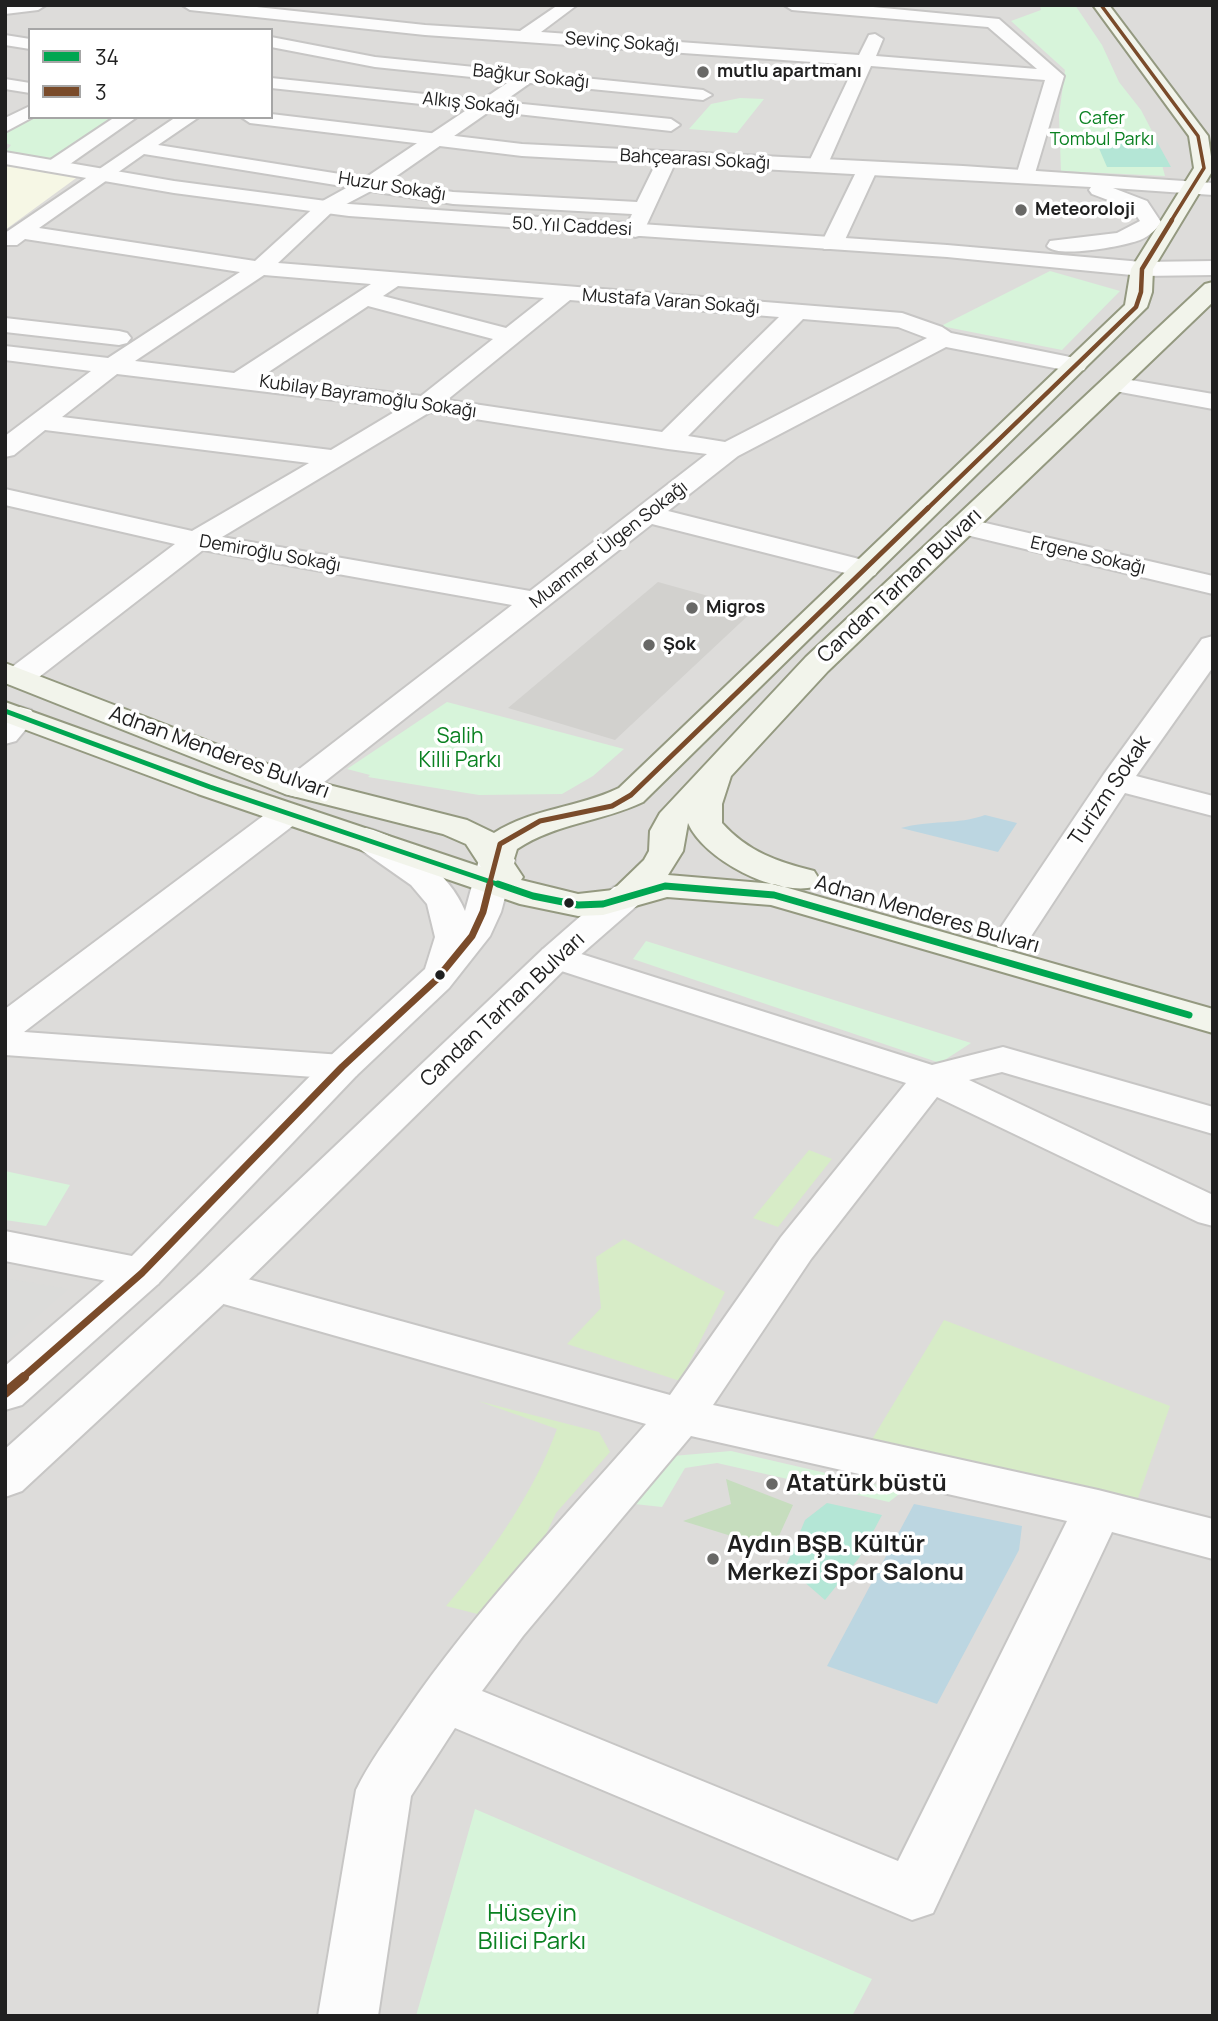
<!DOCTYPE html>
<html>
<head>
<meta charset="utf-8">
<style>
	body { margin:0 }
	#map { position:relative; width:1218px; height:2021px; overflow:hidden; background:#eeede9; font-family:Manrope,sans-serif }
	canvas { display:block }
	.frame { position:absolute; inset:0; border:7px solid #202020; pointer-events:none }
	.legend { position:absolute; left:28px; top:28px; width:245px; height:91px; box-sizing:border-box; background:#fff; border:2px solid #a6a6a6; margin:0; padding:9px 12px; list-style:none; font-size:21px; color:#202020 }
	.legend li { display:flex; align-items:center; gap:14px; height:35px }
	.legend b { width:35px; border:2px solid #a6a6a6 }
</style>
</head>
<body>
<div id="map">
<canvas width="1218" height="2021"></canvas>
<div class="frame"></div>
<ul class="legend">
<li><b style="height:9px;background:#00a651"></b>34</li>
<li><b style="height:9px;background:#7a4b2a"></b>3</li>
</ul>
</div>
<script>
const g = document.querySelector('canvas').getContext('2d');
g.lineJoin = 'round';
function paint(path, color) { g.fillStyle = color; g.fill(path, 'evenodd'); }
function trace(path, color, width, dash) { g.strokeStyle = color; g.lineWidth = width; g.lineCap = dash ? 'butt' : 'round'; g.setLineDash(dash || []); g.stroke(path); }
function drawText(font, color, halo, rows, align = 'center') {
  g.font = font + ' Manrope,sans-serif'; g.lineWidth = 7; g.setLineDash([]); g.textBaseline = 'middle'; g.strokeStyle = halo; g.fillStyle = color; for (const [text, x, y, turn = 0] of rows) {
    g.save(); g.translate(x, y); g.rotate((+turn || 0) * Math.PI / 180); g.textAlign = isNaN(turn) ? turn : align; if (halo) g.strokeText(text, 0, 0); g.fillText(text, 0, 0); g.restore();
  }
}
paint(new Path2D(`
	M5,5H1213V2016H5ZM30,30H271V117H30Z`), '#dddcda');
paint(new Path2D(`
	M5,161L79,176L5,230Z`), '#f6f7e5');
paint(new Path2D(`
	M5,1278L68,1289L5,1344Z`), '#dcdcda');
paint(new Path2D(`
	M809,1150L832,1159L778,1227L753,1218Z
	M624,1239L725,1292L680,1381L567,1344L601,1308L596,1257Z
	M944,1320L1170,1406L1138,1498L868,1446Z
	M478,1401L599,1432L610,1452L556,1513L505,1621L446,1606C492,1553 533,1494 557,1429Z`), '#d7ecc7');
paint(new Path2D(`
	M726,1479L793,1505L773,1549L683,1521L731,1504Z`), '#c6ddbe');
paint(new Path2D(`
	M1040,5H1075L1102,45L1119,82L1141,110L1154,135L1165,176L1061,171L1059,115L1065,70L1011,21L1041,10Z
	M740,98L764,99L737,133L689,129L711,104Z
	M30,117H119L50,159L5,152L11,145L5,143V130Z
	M1050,271L1120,291L1062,350L941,326Z
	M447,702L624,749L593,776L562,794L479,795L368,777L370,775L347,769Z
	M646,941L971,1043L940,1063L633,959Z
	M5,1171L70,1185L46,1226L5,1220Z
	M731,1451L903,1491L889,1502L717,1463L685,1468L662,1507L616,1502L649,1458Z
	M475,1809L872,1979L852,2016H416Z`), '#d7f4da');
paint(new Path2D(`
	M1095,139L1156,140L1171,167H1107Z
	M827,1503L882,1515L859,1558L825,1600L786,1566L805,1520Z`), '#b4e6d6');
paint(new Path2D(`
	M985,815L1017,823L998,852L901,828C929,820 958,825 985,815Z
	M914,1504L1022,1526L1019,1550L937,1704L827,1666Z`), '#bcd6e1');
paint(new Path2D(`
	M658,582L755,609L615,740L508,708Z`), '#d2d1ce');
const minor = new Path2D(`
	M5,5H46L38,10L5,14Z
	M182,5H238L425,25L520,31L558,5H577L541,32L859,55L869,35L875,34L883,39L876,56L1037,69L988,27L792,10L784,5H852L999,19L1064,76L1033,180H1019L1016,176L1045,80L871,66L827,166L817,172L807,166L855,65L425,35L190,10Z
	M5,35L30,39V49L5,45Z
	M271,37L375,57L703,90L712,95L703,100L530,83L503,102L671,119L680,125L671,131L490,111L388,182L453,192L637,202L660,155H674L677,159L642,235L635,237L624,231L632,214L453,204L371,191L333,211L278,263L902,313L942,327L951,333L1075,358L1084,360L1087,365L1084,370L1075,372L946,347L738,456L668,511L875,563L879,569L875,575L865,578L652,524L309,794L297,797L285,794L280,787L285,780L512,605L203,550L30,684L19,686L8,684L5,674L8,670L175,544L5,505V489L192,531L309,463L45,430L14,455L5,457V436L91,371L5,360V346L108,358L240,272L25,239L17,245H5V233L176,117H199L158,145L365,178L468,109L271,88V78L482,100L510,81L375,67L271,47ZM144,154L348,187L319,203L255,261L39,228ZM264,275L371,284L234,373L135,361ZM398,286L544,298L506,328L383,296ZM570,300L779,317L662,432L447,400ZM368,306L493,339L421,396L261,377ZM803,319L898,327L927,338L725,442L688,436ZM117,374L401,408L331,450L62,417ZM430,412L668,449L707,454L530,591L222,537Z
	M30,106V117H33L5,132V118Z
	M115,117H137L60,171H46L43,167L46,163Z
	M868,162L878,168L843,244L840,249H824L821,244L858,168Z
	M5,318L119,331L127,333L131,338L127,343L119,345L5,332Z
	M1113,377L1213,394V409L1104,389L1101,384L1104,379Z
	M964,518L1213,576V594L954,532L950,526L954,520Z
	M1213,636V667L1136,776L1213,796V816L1125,793L1024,947L1011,950L998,947L993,939L1104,774L1202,639Z
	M20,707L31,710L36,717L16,741L5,744V714Z
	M287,804L299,807L304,814L299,821L24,1032L342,1055L356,1058L362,1067L356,1076L342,1079L5,1055V1009L275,807Z
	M556,946L932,1065L1003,1047L1213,1107V1134L1002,1072L969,1080L1213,1195V1226L1198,1222L937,1097L811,1259L713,1405L1098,1490L1213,1519V1559L1112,1532L933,1913L912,1920L455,1728L411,1796L378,2016H318L356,1790C369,1763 387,1739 404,1714C475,1610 564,1518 646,1424L199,1297L193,1286L199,1275L215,1270L670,1395L781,1237L906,1083L543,965L537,957L543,949ZM691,1436L1067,1521L898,1861L482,1691L523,1636Z
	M5,1231L142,1258L158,1262L164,1273L158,1284L142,1288L5,1261Z`);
const tertiary = new Path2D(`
	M5,79L30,83V93L5,89Z
	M271,114L522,144L963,166L1213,183V195L1113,188L1147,201L1161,222C1156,230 1149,236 1140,240C1124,246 1057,259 1047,246L1050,241L1117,233L1140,221L1132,209L1092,194L1089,190L1091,187L522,156L250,123L241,117H271Z
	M5,152L174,181L349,204L947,245L1142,262L1213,261V275L1142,276L947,257L349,216L174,193L5,164Z
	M366,828C404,837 450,874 465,911L479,860L485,853L497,849L509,853L515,860L501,912L490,936L449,988L356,1076L158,1284L22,1405L5,1410V1366L126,1262L328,1058L425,969L435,937L427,904L411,885L354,845L349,838L354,831Z
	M627,884L640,887L645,895L640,903L569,965L231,1297L22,1491L5,1497V1449L199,1275L543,949L614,887Z`);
const secondary = new Path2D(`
	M1093,5H1109L1208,136L1213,170L1153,269L1152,292L1147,307L643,802C601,822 556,823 517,849L513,862L523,877L521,880L578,894L613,890L644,860L649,851L650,831L660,813L806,657L1205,284L1213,282V302L828,671L731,776L722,804V823C748,852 778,862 814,871L819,879L814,887C775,896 704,860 688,823L683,851L668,875L774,884L1213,1009V1033L771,905L667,897L603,915L578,916L520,904L198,794L5,722V702L222,780L481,867L466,844L443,834L285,794L5,683V663L309,780L467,820L494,833C533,808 578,808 619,788L1125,305L1131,269L1194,168L1189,136Z`);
trace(minor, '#c7c6c5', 4);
trace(tertiary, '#c7c6c5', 4);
trace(secondary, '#949980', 4);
paint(minor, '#fcfcfc');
paint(tertiary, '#fcfcfc');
paint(secondary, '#f2f4eb');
trace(new Path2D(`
	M5,711L210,787L503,886`), '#00a651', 5);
trace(new Path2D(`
	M498,884L533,896L578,905L603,904L665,886L774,895L1189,1015`), '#00a651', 7);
trace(new Path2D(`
	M1101,5L1198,136L1204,168L1171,221`), '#7a4b2a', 3.5);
trace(new Path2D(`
	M927,509L1136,307L1141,292L1142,269L1172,220`), '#7a4b2a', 4.5);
trace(new Path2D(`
	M489,886L500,844L540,821L612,806L631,795L928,508`), '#7a4b2a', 5);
trace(new Path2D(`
	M22,1378L142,1273L342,1067L436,980L472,936L483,912L490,884`), '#7a4b2a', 7);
trace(new Path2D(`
	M5,1393L24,1377`), '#7a4b2a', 10);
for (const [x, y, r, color] of [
	[703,72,7,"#686866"],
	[1021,210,7,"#686866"],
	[692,608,7,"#686866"],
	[649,645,7,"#686866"],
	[569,903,6,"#202020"],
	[440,975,6,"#202020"],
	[772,1484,7,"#686866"],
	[713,1559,7,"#686866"]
]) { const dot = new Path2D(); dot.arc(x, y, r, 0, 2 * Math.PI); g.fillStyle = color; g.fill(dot); trace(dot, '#fff', 2.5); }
drawText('18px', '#202020', '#fff', [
	["Sevinç Sokağı",622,43,4],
	["Bağkur Sokağı",531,77,6],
	["Alkış Sokağı",471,104,6],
	["Bahçearası Sokağı",695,160,3],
	["Huzur Sokağı",392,187,9],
	["50. Yıl Caddesi",572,227,3],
	["Mustafa Varan Sokağı",671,302,4],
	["Kubilay Bayramoğlu Sokağı",368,397,8],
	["Muammer Ülgen Sokağı",609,545,-38],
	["Demiroğlu Sokağı",270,554,10],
	["Ergene Sokağı",1088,556,13]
]);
drawText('bold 18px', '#202020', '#fff', [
	["mutlu apartmanı",717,72],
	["Meteoroloji",1035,210],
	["Migros",706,608],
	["Şok",663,645]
], 'left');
drawText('18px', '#0a8121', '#fff', [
	["Cafer",1102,119],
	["Tombul Parkı",1102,140]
]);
drawText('21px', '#202020', '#fff', [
	["Candan Tarhan Bulvarı",900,586,-43],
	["Adnan Menderes Bulvarı",219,753,20],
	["Turizm Sokak",1110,791,-56],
	["Adnan Menderes Bulvarı",927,915,16],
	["Candan Tarhan Bulvarı",503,1010,-43]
]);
drawText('21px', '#0a8121', '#fff', [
	["Salih",460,737],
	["Killi Parkı",460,761]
]);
drawText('bold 24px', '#202020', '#fff', [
	["Atatürk büstü",786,1484],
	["Aydın BŞB. Kültür",727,1545],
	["Merkezi Spor Salonu",727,1573]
], 'left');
drawText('24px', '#0a8121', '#fff', [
	["Hüseyin",532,1914],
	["Bilici Parkı",532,1942]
]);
</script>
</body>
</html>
